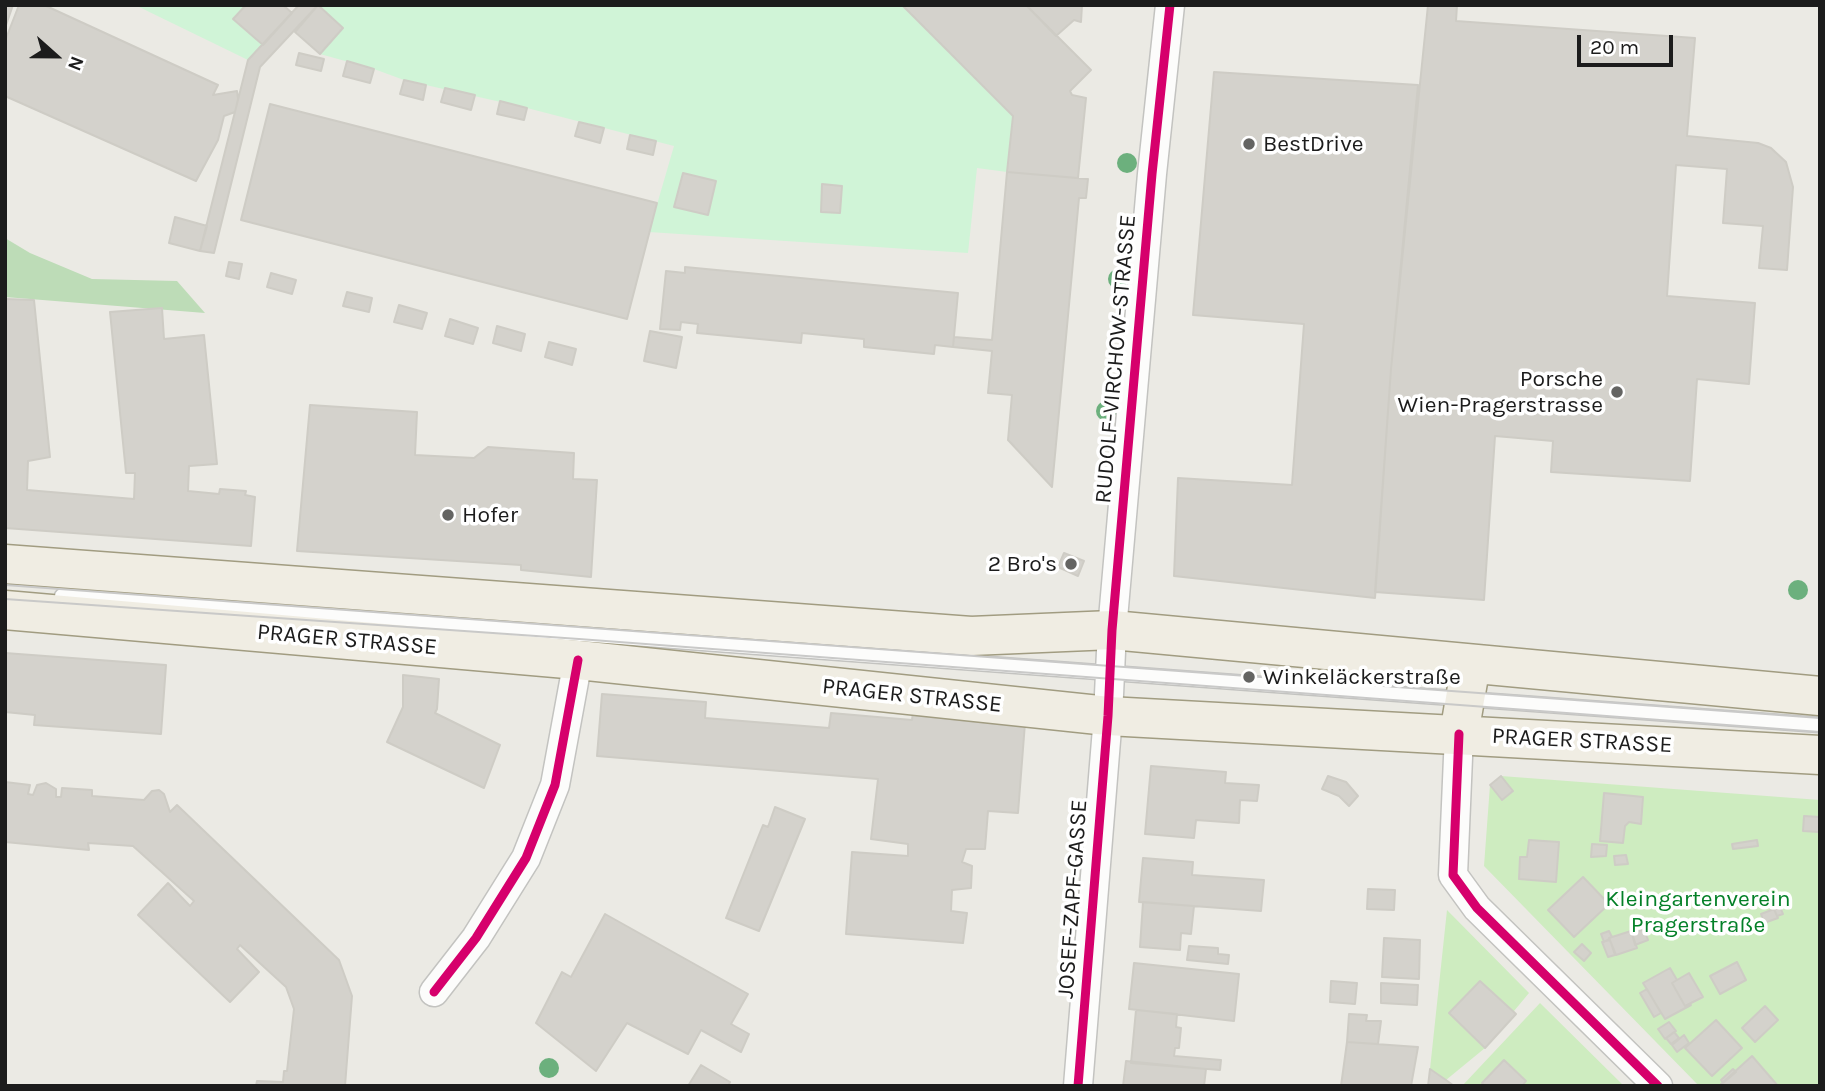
<!DOCTYPE html>
<html>
<head>
<meta charset="utf-8">
<style>
	body { margin:0 }
	#map { position:relative; width:1825px; height:1091px; overflow:hidden; background:#ebeae4; font-family:Karla,sans-serif }
	canvas { display:block }
	.frame { position:absolute; inset:0; border:7px solid #1c1c1c; pointer-events:none }
	.north { position:absolute; left:21px; top:21px; width:70px; height:70px; -webkit-text-stroke:5px #fff; paint-order:stroke; rotate:111deg; font-size:19px; font-weight:700; line-height:28px; text-align:center; color:#1c1c1c }
	.north::after { content:''; display:block; margin:auto; width:24px; height:32px; background:#1c1c1c; clip-path:polygon(50% 0,100% 100%,50% 72%,0 100%) }
	.scale { position:absolute; left:1577px; top:35px; width:96px; height:32px; box-sizing:border-box; border:4px solid #1c1c1c; border-top:0; padding-left:9px; font-size:21px; line-height:24px; white-space:nowrap; color:#1c1c1c; -webkit-text-stroke:5px #fff; paint-order:stroke }
</style>
</head>
<body>
<div id="map">
<canvas width="1825" height="1091"></canvas>
<div class="frame"></div>
<div class="north">N</div>
<div class="scale">20 m</div>
</div>
<script>
const g = document.querySelector('canvas').getContext('2d');
g.lineJoin = 'round';
function paint(path, color) { g.fillStyle = color; g.fill(path, 'evenodd'); }
function trace(path, color, width, dash) { g.strokeStyle = color; g.lineWidth = width; g.lineCap = dash ? 'butt' : 'round'; g.setLineDash(dash || []); g.stroke(path); }
function drawText(font, color, halo, rows, align = 'center') {
  g.font = font + ' Karla,sans-serif'; g.lineWidth = 7; g.setLineDash([]); g.textBaseline = 'middle'; g.strokeStyle = halo; g.fillStyle = color; for (const [text, x, y, turn = 0] of rows) {
    g.save(); g.translate(x, y); g.rotate((+turn || 0) * Math.PI / 180); g.textAlign = isNaN(turn) ? turn : align; if (halo) g.strokeText(text, 0, 0); g.fillText(text, 0, 0); g.restore();
  }
}
paint(new Path2D(`
	M1501,776L1820,800V1086H1699L1484,866L1490,785Z
	M1447,910L1529,993L1514,1011L1516,1014L1485,1048L1446,1080L1430,1069Z
	M1540,1003L1624,1086H1462Z`), '#ceecc0');
paint(new Path2D(`
	M5,238L30,253L92,279L177,281L205,313L5,297Z`), '#bddcb7');
paint(new Path2D(`
	M135,5H246L233,19L263,45L248,60Z
	M318,5H902L1013,116L1007,172L977,168L968,253L649,232L674,146L527,108L404,80L374,69L320,54L343,28Z`), '#d0f4d7');
const building = new Path2D(`
	M5,5H13L5,28Z
	M19,5H44L218,85L213,95L237,91L238,99L235,112L224,116L218,140L196,181L5,96V41Z
	M246,5H283L292,13L263,45L233,19Z
	M299,5H318L260,67L214,253L200,251L248,60Z
	M318,5L343,28L320,54L295,32Z
	M902,5H1026L1091,70L1070,91L1072,95L1086,98L1078,178L1007,172L1013,116Z
	M1026,5H1082L1081,22L1074,20L1056,36Z
	M1428,5H1457L1456,21L1695,38L1687,136L1758,143L1771,148L1786,162L1793,187L1787,270L1759,268L1763,226L1723,223L1727,169L1676,165L1667,296L1755,303L1749,384L1697,379L1690,481L1551,472L1553,441L1495,436L1484,600L1375,592L1391,369Z
	M299,53L324,59L321,71L296,65Z
	M347,61L374,69L370,83L343,76Z
	M1214,72L1418,85L1391,369L1375,598L1174,576L1178,478L1292,485L1304,324L1193,315Z
	M404,80L426,85L423,100L400,94Z
	M445,88L475,95L471,110L441,102Z
	M500,101L527,108L524,120L497,114Z
	M270,104L657,203L627,319L241,220Z
	M579,122L604,128L600,143L575,136Z
	M630,135L656,141L653,155L627,149Z
	M1007,172L1088,179L1086,198H1079L1052,487L1008,440L1012,395L988,393L992,351L953,347L954,337L992,340Z
	M683,173L716,181L708,215L674,207Z
	M822,184L842,186L840,213L821,212Z
	M175,217L207,226L200,251L169,243Z
	M229,262L242,264L239,279L226,276Z
	M685,267L958,293L953,347L935,345L934,354L864,347V339L802,333L801,343L697,333L698,324L681,322L680,330L660,329L666,271L685,273Z
	M271,273L296,280L292,294L267,287Z
	M347,292L372,298L369,312L343,306Z
	M5,299L34,300L50,457L28,461L27,490L134,499L135,473H126L110,312L162,308L164,339L204,335L217,464L189,466L188,491L219,494L220,489L246,491L245,495L255,497L251,546L5,528Z
	M399,305L427,313L422,329L394,322Z
	M450,319L478,328L473,344L445,336Z
	M497,326L525,334L521,351L493,343Z
	M650,331L682,337L676,368L644,361Z
	M549,342L576,349L572,365L545,357Z
	M310,405L417,412L415,455L474,458L488,447L574,453L573,479L597,480L591,577L521,570V565L297,551Z
	M1064,553L1084,561L1078,576L1058,567Z
	M5,653L166,665L161,734L34,725L35,715L5,712Z
	M403,675L439,679L437,709L435,713L500,745L484,788L387,742L403,707Z
	M602,694L706,702L705,718L829,728L831,713L912,720L913,712L1025,723L1018,813L988,811L985,849H966L962,862L972,866L971,888L952,890L951,911L967,913L963,943L846,934L852,852L908,856V844L871,839L878,779L597,756Z
	M1151,766L1226,772L1225,783L1259,785L1257,801L1240,800L1239,823L1196,820L1194,838L1145,834Z
	M1328,776L1346,782L1358,796L1349,806L1339,796L1322,789Z
	M1501,776L1513,791L1502,800L1490,785Z
	M5,782L30,785L28,794L33,795L37,785L46,783L56,789V797H61L62,788L92,790V796L144,800L152,791L159,790L164,794L170,812L177,805L339,960L352,996L345,1086H256L257,1081L283,1082L284,1071H287L294,1009L286,987L240,945L237,949L259,972L230,1002L138,915L168,883L190,906L194,901L133,846L88,843L89,850L5,842Z
	M1604,793L1643,797L1641,824L1629,822L1625,826L1623,843L1600,841Z
	M775,807L805,819L759,931L726,918L763,825L768,827Z
	M1804,816L1820,817L1819,832L1803,831Z
	M1529,840L1559,842L1556,882L1519,879L1520,857H1527Z
	M1757,840L1758,846L1733,849L1732,844Z
	M1592,844L1607,845L1606,856L1591,857Z
	M1626,855L1628,864L1615,865L1614,856Z
	M1143,858L1193,862L1192,875L1264,880L1261,911L1139,902Z
	M1583,877L1609,904L1574,937L1548,910Z
	M1368,889L1395,890L1394,910L1367,909Z
	M1143,902L1194,906L1191,934L1181,933L1180,950L1140,947Z
	M1779,904L1783,914L1777,916L1773,907Z
	M1774,909L1778,918L1764,923L1761,914Z
	M605,914L748,994L731,1024L749,1034L741,1052L701,1030L688,1054L627,1023L596,1071L536,1023L562,972L571,977Z
	M1644,929L1648,940L1635,945L1632,934Z
	M1609,931L1612,937L1604,942L1601,934Z
	M1631,931L1637,948L1616,955L1609,938Z
	M1384,938L1420,940L1419,979L1382,977Z
	M1610,940L1615,955L1608,957L1602,942Z
	M1582,944L1591,953L1584,961L1574,952Z
	M1189,946L1218,948V954L1229,955L1228,964L1187,960Z
	M1737,962L1746,980L1720,994L1710,976Z
	M1134,963L1239,974L1234,1021L1129,1009Z
	M1670,968L1677,980L1672,983L1685,1006L1691,1005L1665,1019L1643,983Z
	M1689,973L1703,997L1685,1006L1672,983Z
	M1331,981L1357,983L1355,1004L1330,1002Z
	M1480,981L1516,1014L1485,1048L1449,1013Z
	M1381,983L1418,985L1417,1005L1381,1003Z
	M1647,989L1661,1013L1654,1017L1640,993Z
	M1765,1006L1778,1020L1755,1042L1742,1028Z
	M1136,1010L1177,1014L1176,1027L1181,1028L1179,1048H1175L1174,1056L1221,1060L1220,1070L1131,1063Z
	M1349,1014L1367,1015L1366,1021H1381L1378,1044L1347,1042Z
	M1716,1020L1742,1048L1712,1076L1685,1048Z
	M1669,1022L1676,1031L1665,1039L1658,1029Z
	M1674,1032L1679,1038L1671,1044L1666,1038Z
	M1684,1035L1689,1043L1677,1052L1672,1045Z
	M1347,1042L1418,1047L1411,1086H1341Z
	M1752,1056L1778,1086H1722L1721,1084Z
	M1504,1060L1526,1081L1522,1086H1485L1482,1083Z
	M1126,1061L1206,1069L1204,1086H1123Z
	M701,1065L730,1082L728,1086H688Z
	M1430,1069L1446,1080L1454,1086H1428Z
	M1733,1069L1736,1072L1723,1083L1721,1080Z`);
paint(building, '#d4d2cc');
trace(building, '#ceccc5', 2);
const lane = new Path2D(`
	M62,596L1820,725`);
const street = new Path2D(`
	M1459,734L1453,875L1477,908L1658,1086
	M434,992L476,938L526,858L555,785L578,660
	M1078,1086L1108,716L1112,630L1152,174L1170,5`);
const primary = new Path2D(`
	M5,564L971,636L1112,630L1820,696
	M5,610L578,660L1108,716L1820,755
	M1459,734L1471,664`);
trace(lane, '#c3c3c0', 17);
trace(street, '#c3c3c0', 31);
trace(primary, '#a19c81', 41);
trace(lane, '#fcfcfb', 14);
trace(street, '#fcfcfb', 28);
trace(primary, '#f0ede3', 38);
trace(new Path2D(`
	M5,585L1820,718
	M5,599L579,639L1820,732`), '#c9c9c8', 2);
trace(new Path2D(`
	M1459,734L1453,875L1477,908L1658,1086
	M434,992L476,938L526,858L555,785L578,660
	M1078,1086L1108,716L1112,630L1152,174L1170,5`), '#d6006c', 9);
g.fillStyle = '#6cb07d';
for (const [x, y] of [
	[1127,163],
	[1118,279],
	[1106,411],
	[1798,590],
	[549,1068]
]) { g.beginPath(); g.arc(x, y, 10, 0, 2 * Math.PI); g.fill(); }
for (const [x, y, r, color] of [
	[1249,144,7,"#646462"],
	[1617,392,7,"#646462"],
	[448,515,7,"#646462"],
	[1071,564,7,"#646462"],
	[1249,677,7,"#646462"]
]) { const dot = new Path2D(); dot.arc(x, y, r, 0, 2 * Math.PI); g.fillStyle = color; g.fill(dot); trace(dot, '#fff', 2.5); }
drawText('23px', '#1c1c1c', '#fff', [
	["BestDrive",1263,144],
	["Porsche",1603,379,"right"],
	["Wien-Pragerstrasse",1603,405,"right"],
	["Hofer",462,515],
	["2 Bro's",1057,564,"right"],
	["Winkeläckerstraße",1263,677]
], 'left');
drawText('23px', '#1c1c1c', '#fff', [
	["RUDOLF-VIRCHOW-STRASSE",1116,359,-85],
	["PRAGER STRASSE",347,640,5],
	["PRAGER STRASSE",912,696,6],
	["PRAGER STRASSE",1582,741,3],
	["JOSEF-ZAPF-GASSE",1073,899,-86]
]);
drawText('23px', '#048028', '#fff', [
	["Kleingartenverein",1698,899],
	["Pragerstraße",1698,925]
]);
</script>
</body>
</html>
